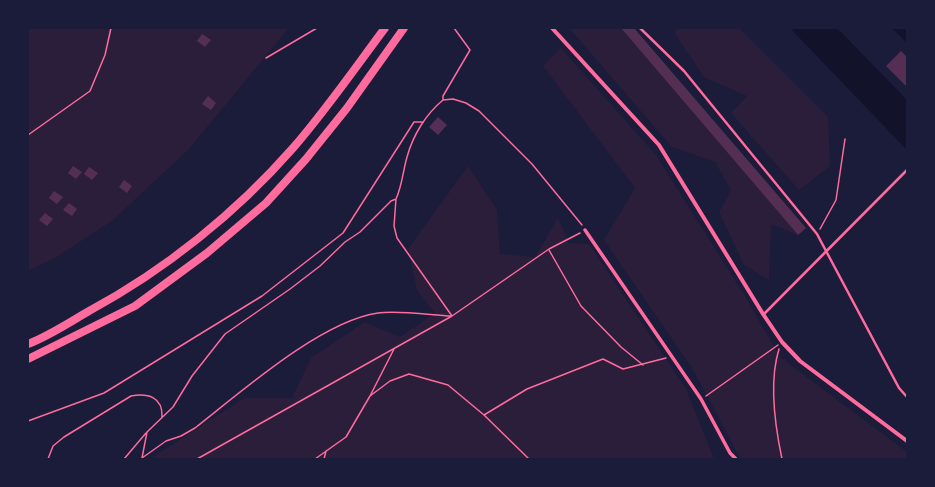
<!DOCTYPE html>
<html>
<head>
<meta charset="utf-8">
<style>
	body { margin:0 }
	#map { position:relative; width:935px; height:487px; overflow:hidden; background:#1b1b3a; font-family:Rubik,sans-serif }
	canvas { display:block }
	.frame { position:absolute; inset:0; border:29px solid #1b1b3a; pointer-events:none }
</style>
</head>
<body>
<div id="map">
<canvas width="935" height="487"></canvas>
<div class="frame"></div>
</div>
<script>
const g = document.querySelector('canvas').getContext('2d');
g.lineJoin = 'round';
function paint(path, color) { g.fillStyle = color; g.fill(path, 'evenodd'); }
function trace(path, color, width, dash) { g.strokeStyle = color; g.lineWidth = width; g.lineCap = dash ? 'butt' : 'round'; g.setLineDash(dash || []); g.stroke(path); }
paint(new Path2D(`
	M28,28H289L189,149L112,221L55,258L28,271Z
	M569,28H621L798,235L771,224L769,280L744,265L719,212L731,190L715,162L672,147Z
	M676,28H739L828,117L830,166L799,190L731,113L747,96L704,77L675,34Z
	M561,48L656,155L746,298L780,357L907,452V459L740,458L692,368L604,240L635,188L543,66Z
	M468,166L497,210L500,254L535,257L558,218L569,243L589,244L686,389L714,459H150L244,398H292L311,358L365,322L400,337L435,313L417,290L408,249Z`), '#2a1e3b');
paint(new Path2D(`
	M790,28H837L907,100V150Z
	M892,28H907V43Z`), '#12122b');
paint(new Path2D(`
	M621,28H634L806,228L798,235Z
	M202,34L211,40L205,47L197,41Z
	M901,51L907,57V87L886,66Z
	M208,96L216,103L211,110L202,104Z
	M438,117L447,125L438,135L429,127Z
	M73,166L82,172L76,179L68,173Z
	M89,167L98,173L92,180L84,174Z
	M124,180L132,186L127,193L119,187Z
	M54,191L63,197L57,204L49,198Z
	M69,203L77,209L72,216L63,210Z
	M45,213L53,219L47,226L39,220Z`), '#542f53');
trace(new Path2D(`
	M454,28L470,50L443,96V100L453,99L466,103L479,111L532,164L582,225
	M266,58L317,28
	M28,135L90,91L105,55L111,28
	M396,199L394,226L397,238L452,316
	M820,229L836,200L845,139
	M549,250L581,306L621,347L643,365
	M779,349C769,381 775,426 782,459
	M370,396L390,381L409,374L448,385L484,415L529,459
	M706,396L778,345
	M484,415L527,389L603,359L623,369L666,358
	M28,421L104,393L262,296L343,233L414,122H423
	M142,458L147,432L173,407L192,376L225,334L290,289L320,266L345,242L360,232L391,201L396,199C402,186 403,171 407,157C413,135 426,114 443,100
	M142,458L166,441L181,436L195,428C241,392 321,321 378,313C397,310 431,315 451,316
	M48,459L53,446L64,437L131,396C148,393 163,397 162,417
	M124,459L146,433
	M197,459L452,316L549,249L580,233
	M315,459L346,437L370,396L394,349
	M324,459L326,451`), '#ff6b9d', 1.5);
trace(new Path2D(`
	M640,28L684,71L817,234L899,388L907,397
	M764,314L907,170`), '#ff6b9d', 2.5);
trace(new Path2D(`
	M585,230L701,399L730,453L736,459`), '#ff6b9d', 3.5);
trace(new Path2D(`
	M552,28L659,145L763,314L782,342L800,361L907,441`), '#ff6b9d', 4);
trace(new Path2D(`
	M28,344C49,336 70,322 89,311C165,270 236,213 293,148C326,110 355,68 385,28
	M28,359L135,306L207,253L266,203L306,159L347,108L404,28`), '#ff6b9d', 8);
</script>
</body>
</html>
